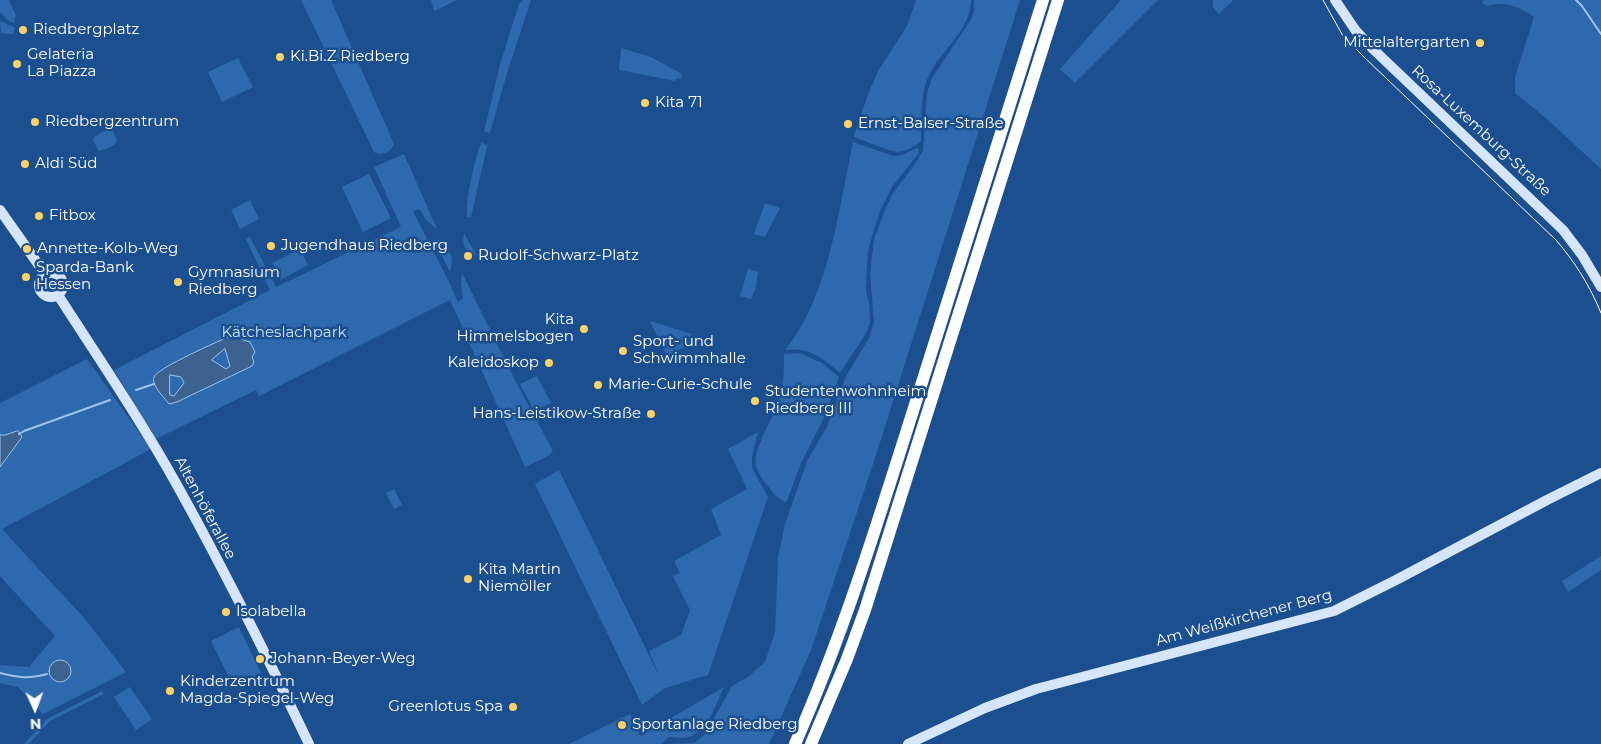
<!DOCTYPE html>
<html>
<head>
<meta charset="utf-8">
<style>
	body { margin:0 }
	#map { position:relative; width:1601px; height:744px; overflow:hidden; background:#1b4f8f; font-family:Montserrat,sans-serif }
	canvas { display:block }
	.north { position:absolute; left:10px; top:684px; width:50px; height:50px; -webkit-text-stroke:4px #1b4f8f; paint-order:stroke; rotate:178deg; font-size:14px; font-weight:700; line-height:20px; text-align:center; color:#fff }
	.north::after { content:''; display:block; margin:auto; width:18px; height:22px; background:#fff; clip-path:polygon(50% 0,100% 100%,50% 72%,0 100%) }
</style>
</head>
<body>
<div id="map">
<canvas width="1601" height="744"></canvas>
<div class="north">N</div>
</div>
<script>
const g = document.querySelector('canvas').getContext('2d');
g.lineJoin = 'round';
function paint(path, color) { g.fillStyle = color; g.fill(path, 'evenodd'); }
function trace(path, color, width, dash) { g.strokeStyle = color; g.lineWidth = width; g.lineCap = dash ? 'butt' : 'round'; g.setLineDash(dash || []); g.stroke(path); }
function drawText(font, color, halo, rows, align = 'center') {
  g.font = font + ' Montserrat,sans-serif'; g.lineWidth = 5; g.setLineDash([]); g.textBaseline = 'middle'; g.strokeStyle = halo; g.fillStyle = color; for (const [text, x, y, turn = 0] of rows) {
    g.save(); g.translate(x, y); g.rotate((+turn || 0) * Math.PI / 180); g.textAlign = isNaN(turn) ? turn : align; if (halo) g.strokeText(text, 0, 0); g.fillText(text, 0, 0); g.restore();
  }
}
paint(new Path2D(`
	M0,0H9L16,16L14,23L9,21L0,12Z
	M301,0H331L394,144C390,153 382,156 374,152Z
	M431,0H457L434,11Z
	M523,0H531L507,73L490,133L484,131L485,127L501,61L519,4Z
	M916,0H971C970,31 943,48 930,73C919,94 922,120 921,142C914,146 907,151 899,152C893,153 863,140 854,137V135L869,92L878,71L907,26Z
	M974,0H1020L877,452L811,650L769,744H665L694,743L706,733L732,686L748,677L765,662L775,632L778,557L785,524L808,459L827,427L846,376L869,338L874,322L870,274L874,239L886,207L893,193L915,164L923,151L927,93L932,78L970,21L974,12Z
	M1121,0H1158L1075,83L1060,69Z
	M1213,0H1233L1219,14L1213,7Z
	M1483,0H1601V169L1548,120L1515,93V77L1534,17C1519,7 1505,0 1487,6L1482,3Z
	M1,21L15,28L13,34L1,33L0,22Z
	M621,48L651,57L682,74L681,79L677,78L675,81L619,70Z
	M238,58L253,87L222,102L208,72Z
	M108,129L113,131L117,141C115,146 104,151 98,150L93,140L95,136Z
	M482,142L487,146L471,217H467C465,203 475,154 482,142Z
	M853,142L893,156L902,155L917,148L919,150L918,154L892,187L880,211L868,250L867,266L866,291L869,303L870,323L865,335L840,373C823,358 809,347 785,350C829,296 839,208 853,142Z
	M404,154L437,229L427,221L419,209L413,211L450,284L458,302L463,298L461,285L462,273L516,382L553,451L550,455L525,467L450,300L259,396L256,390L156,439L114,370L270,290L246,239L250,237L276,287L401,227L374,167Z
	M369,174L391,218L363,232L342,187Z
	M250,200L259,219L240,229L231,210Z
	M765,203L780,208L765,237L754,234Z
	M464,233L476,255C464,253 462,243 464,233Z
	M437,246C453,251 454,257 450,272Z
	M300,249L308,265L280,280L272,263Z
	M748,269L758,272L756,287L751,299L740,296Z
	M650,321L692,334L688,345L667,356Z
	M800,353L822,363L839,377L824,418L801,463L787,501L785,502C778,499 772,492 768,486C763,480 758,473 756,466C752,450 774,417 779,400C784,385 784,369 784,354Z
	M87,359L151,449L2,529L85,619L126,672L43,714L18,687L0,683V665L29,667L55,636L0,576V403Z
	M537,376L551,403L534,411L520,384Z
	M758,432L752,456V468L768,497L708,675L665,688L642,705L535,484L559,470L660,678L649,651L681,635L690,610L673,576L680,573L674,561L721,535L711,509L747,489L728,449Z
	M394,489L402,505L394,509L386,493Z
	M1601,556V570L1568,592L1562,581Z
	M239,627L262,675L234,688L211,641Z
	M130,687L152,719L136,730L114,697Z
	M724,687C716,704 706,736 684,738C679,738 674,737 669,737L661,744H569L630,714L640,736Z
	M102,691L104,694L50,721L29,744H24L47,719Z`), '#2e69ad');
const water = new Path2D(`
	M233,335L240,336L243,340L250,342L255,352L252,357L254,362L252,366L177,402L169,404C164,397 151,385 154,377C157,368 221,340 233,335ZM225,349L230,366L226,369L212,360ZM170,375L181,377L184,383L174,396L170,395Z
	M18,431L22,437L0,467V435H5Z
	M49 671a11 11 0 1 1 22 0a11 11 0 1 1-22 0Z`);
paint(water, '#3c6290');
trace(water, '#9cc4f0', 1);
trace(new Path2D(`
	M1576,0L1582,6L1601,34
	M136,390L154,384
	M19,434L24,431L110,400
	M0,673C20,678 27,679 47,674`), '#9cc4f0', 2);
trace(new Path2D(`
	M1335,0L1356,31L1374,50L1563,230L1582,255L1601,287
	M0,210L45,274
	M39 285a12 12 0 1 1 24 0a12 12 0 1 1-24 0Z
	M58,295C97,356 138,415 173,478C222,565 266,654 309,744
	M908,744L985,708L1036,689L1334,611L1396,580L1547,500L1601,473`), '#d6e6fa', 10);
trace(new Path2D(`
	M795,744C842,637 877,525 912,414C956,276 999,138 1043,0
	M811,744L847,659L865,610L1058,0`), '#fff', 12);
trace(new Path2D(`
	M1323,0L1343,36L1366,59L1556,240C1575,262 1590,286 1601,313`), '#fff', 1);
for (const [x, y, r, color] of [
	[23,30,5,"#ffd166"],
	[1480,43,5,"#ffd166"],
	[280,57,5,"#ffd166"],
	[17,64,5,"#ffd166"],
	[645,103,5,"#ffd166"],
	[35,122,5,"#ffd166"],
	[848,124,5,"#ffd166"],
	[25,164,5,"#ffd166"],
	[39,216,5,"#ffd166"],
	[271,246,5,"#ffd166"],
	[27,249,5,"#ffd166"],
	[468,256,5,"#ffd166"],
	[26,277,5,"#ffd166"],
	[178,282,5,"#ffd166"],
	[584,329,5,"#ffd166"],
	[623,351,5,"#ffd166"],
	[549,363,5,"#ffd166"],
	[598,385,5,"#ffd166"],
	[755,401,5,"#ffd166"],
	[651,414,5,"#ffd166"],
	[468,579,5,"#ffd166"],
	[226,612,5,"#ffd166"],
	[260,659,5,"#ffd166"],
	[170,691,5,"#ffd166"],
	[513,707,5,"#ffd166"],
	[622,725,5,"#ffd166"]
]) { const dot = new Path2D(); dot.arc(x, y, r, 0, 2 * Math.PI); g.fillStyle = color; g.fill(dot); trace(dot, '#1b4f8f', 2); }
drawText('15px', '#fff', '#1b4f8f', [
	["Riedbergplatz",33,30],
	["Mittelaltergarten",1470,43,"right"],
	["Gelateria",27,55],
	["La Piazza",27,72],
	["Ki.Bi.Z Riedberg",290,57],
	["Kita 71",655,103],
	["Riedbergzentrum",45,122],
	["Ernst-Balser-Straße",858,124],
	["Aldi Süd",35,164],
	["Fitbox",49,216],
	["Jugendhaus Riedberg",281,246],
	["Annette-Kolb-Weg",37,249],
	["Rudolf-Schwarz-Platz",478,256],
	["Sparda-Bank",36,268],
	["Hessen",36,285],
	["Gymnasium",188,273],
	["Riedberg",188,290],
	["Kita",574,320,"right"],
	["Himmelsbogen",574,337,"right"],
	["Sport- und",633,342],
	["Schwimmhalle",633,359],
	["Kaleidoskop",539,363,"right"],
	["Marie-Curie-Schule",608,385],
	["Studentenwohnheim",765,392],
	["Riedberg III",765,409],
	["Hans-Leistikow-Straße",641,414,"right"],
	["Kita Martin",478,570],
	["Niemöller",478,587],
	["Isolabella",236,612],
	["Johann-Beyer-Weg",270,659],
	["Kinderzentrum",180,682],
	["Magda-Spiegel-Weg",180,699],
	["Greenlotus Spa",503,707,"right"],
	["Sportanlage Riedberg",632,725]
], 'left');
drawText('15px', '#fff', '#1b4f8f', [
	["Rosa-Luxemburg-Straße",1481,131,43],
	["Altenhöferallee",205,508,62],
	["Am Weißkirchener Berg",1244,618,-15]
]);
drawText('15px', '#cfe3fa', '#1b4f8f', [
	["Kätcheslachpark",284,333]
]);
</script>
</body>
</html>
